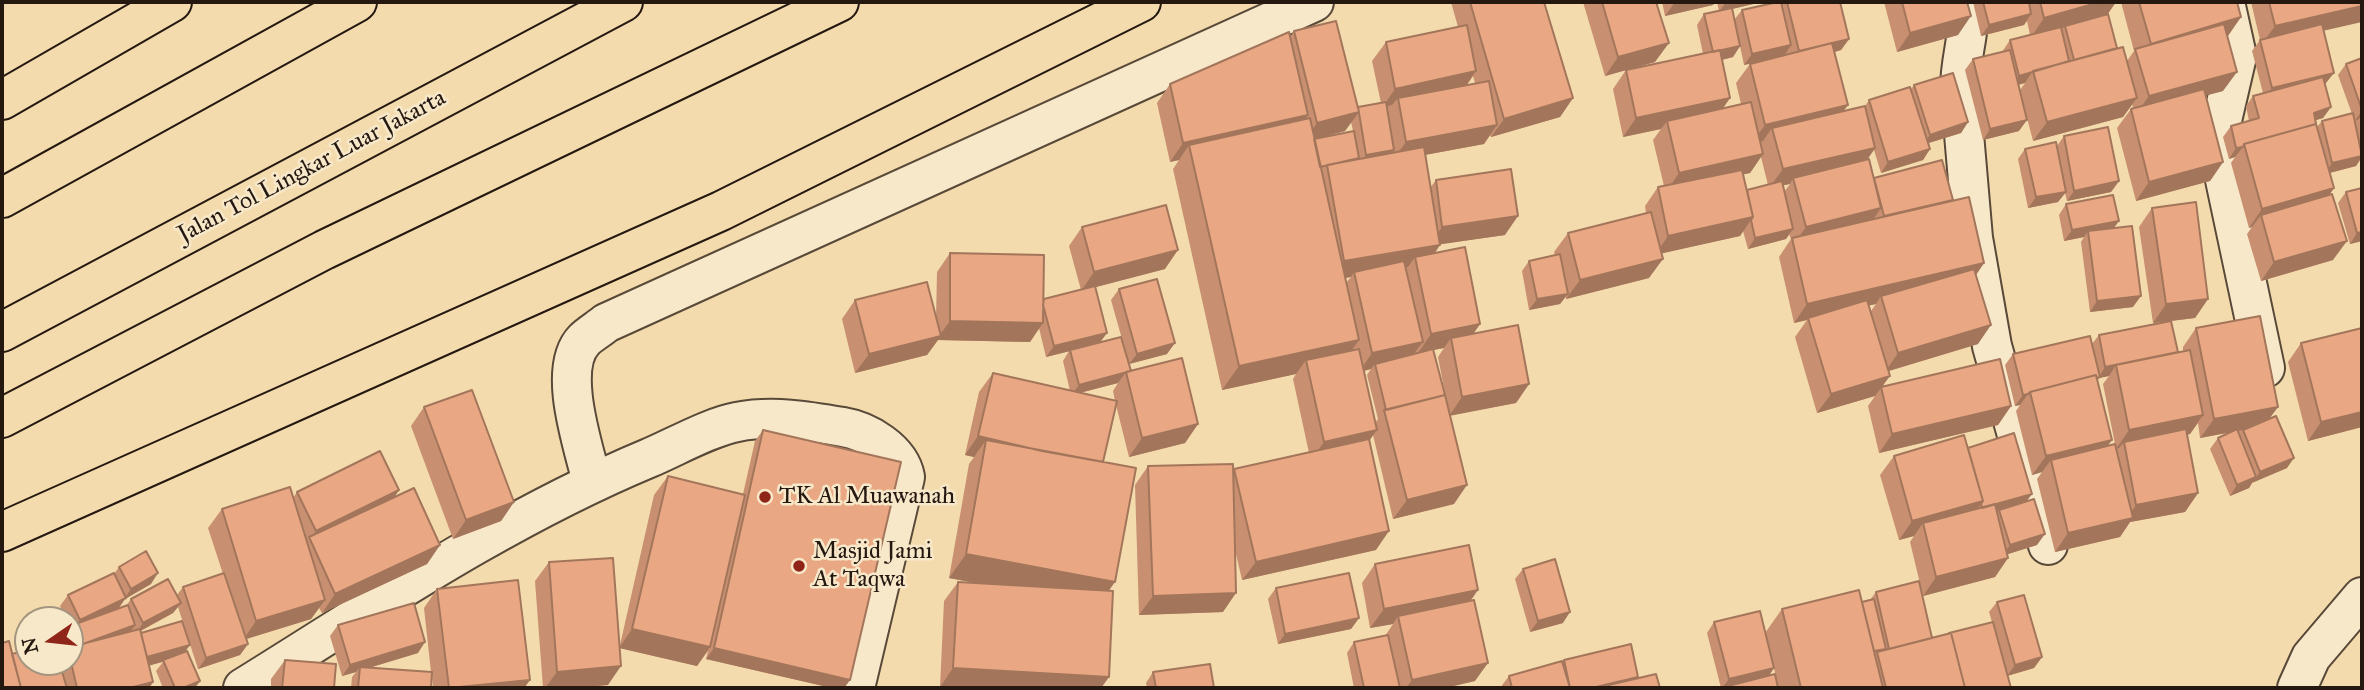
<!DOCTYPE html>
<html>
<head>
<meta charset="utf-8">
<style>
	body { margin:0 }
	#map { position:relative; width:2364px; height:690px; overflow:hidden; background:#f4dbad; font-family:"IM FELL Great Primer",serif }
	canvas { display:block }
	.frame { position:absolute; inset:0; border:4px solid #241811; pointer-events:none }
	.north { position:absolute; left:14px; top:606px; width:70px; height:70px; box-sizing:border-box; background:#f8e8ca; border:2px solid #a39580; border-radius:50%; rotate:256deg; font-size:19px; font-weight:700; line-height:28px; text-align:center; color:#241811 }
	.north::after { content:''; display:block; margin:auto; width:24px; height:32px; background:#8f2418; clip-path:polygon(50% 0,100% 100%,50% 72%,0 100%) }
</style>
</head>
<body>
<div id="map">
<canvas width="2364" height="690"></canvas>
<div class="frame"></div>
<div class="north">N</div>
</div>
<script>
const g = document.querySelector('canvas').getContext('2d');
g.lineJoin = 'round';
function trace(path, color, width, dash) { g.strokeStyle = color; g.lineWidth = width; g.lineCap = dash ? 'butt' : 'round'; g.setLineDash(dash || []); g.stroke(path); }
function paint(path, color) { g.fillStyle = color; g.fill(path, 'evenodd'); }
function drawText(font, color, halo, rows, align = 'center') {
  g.font = font + ' "IM FELL Great Primer",serif'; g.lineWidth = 5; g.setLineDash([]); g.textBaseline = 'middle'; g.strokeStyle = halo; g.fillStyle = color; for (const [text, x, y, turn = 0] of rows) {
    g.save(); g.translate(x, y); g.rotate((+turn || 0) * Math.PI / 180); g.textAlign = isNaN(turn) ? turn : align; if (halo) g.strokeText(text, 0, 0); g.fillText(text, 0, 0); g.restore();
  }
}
const minor = new Path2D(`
	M1968,2C1971,31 1960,58 1960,88L1973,238L1992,346L2048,545
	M2225,2L2237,56L2217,142L2265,368
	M592,482C584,448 556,369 584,340C590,334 599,329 606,323L1314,2
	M243,688C375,606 505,518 649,458C675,447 710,427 737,422C773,415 808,421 843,427C867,431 900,450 905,477L855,688
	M2297,688L2311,657L2362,597`);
const highway = new Path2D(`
	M2,100L172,2
	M2,198L357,2
	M2,332L623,2
	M2,418L324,250L839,2
	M2,532L721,211L1141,2`);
trace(minor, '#584938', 42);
trace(highway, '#241811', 42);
trace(minor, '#f8e8ca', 38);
trace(highway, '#f4dbad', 38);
paint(new Path2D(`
	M1451,2H1544L1573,98L1560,117L1491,137L1490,135L1484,144L1425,155L1430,188L1436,180L1505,235L1440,244L1435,253L1480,324L1473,334L1529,384L1516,403L1450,415L1454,504L1393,519L1373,435L1370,440L1376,550L1242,580L1235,550L1223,612L1139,615L1135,485L1148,466L1233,470L1234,469L1309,453L1293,379L1296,374L1222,390L1173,169L1179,160L1170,162L1157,103L1170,84L1290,37L1294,31L1358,108L1381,103L1372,61L1386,42L1458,27ZM1473,76L1475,83L1467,85ZM1351,122L1353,131L1315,139L1345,131ZM1351,277L1346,283L1345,278ZM1444,348L1438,357L1447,404L1433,350ZM1371,369L1367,375L1378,419L1375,423L1364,371Z
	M1583,2H1656L1655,62L1630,69L1703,54L1697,25L1704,14L1719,11L1717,2H1762L1732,9L1734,20L1742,10L1778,2H1840L1849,39L1841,50L1835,52L1843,111L1865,106L1869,100L1911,89L1914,85L1968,122L1961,133L1929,143L1930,149L1923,160L1881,173L1874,150L1867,160L1874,178L1953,200L1984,263L1976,275L1978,344L1889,371L1883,387L2011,406L1998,425L1879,453L1868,406L1875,396L1817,413L1795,337L1807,320L1794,323L1779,257L1791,239L1789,234L1786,239L1748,249L1743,231L1740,236L1661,253L1649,278L1566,299V296L1560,304L1529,310L1522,271L1529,261L1555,255L1554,252L1568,233L1646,213L1645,206L1658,187L1664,186L1653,140L1661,129L1623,137L1613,89L1626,70L1605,76ZM1740,46L1744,65L1768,59L1750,64L1736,83L1741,104L1723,108L1730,98L1722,60L1733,57ZM1761,157L1768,185L1747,190L1743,174L1750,173ZM1790,184L1784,192L1783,185ZM1876,304L1871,311L1869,305Z
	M1662,2H1715L1713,5L1665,16Z
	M1884,2H1967L1958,35L1897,52Z
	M1973,2H2116L2107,15L2117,48L2127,61L2134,51L2121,2H2237L2241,17L2227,36L2223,91L2206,95L2223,162L2210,181L2136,201L2117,128L2131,109L2133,108L2132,104L2123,117L2033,141L2020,91L2019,131L1983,140L1965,70L1973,59L2002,52L2010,40L2030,35L2027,21L2024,25L1981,36ZM2025,83L2020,90L2019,85Z
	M2251,2H2362L2323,31L2326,83L2325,84L2331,107L2323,118L2316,120L2317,127L2322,121L2352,114L2338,75L2346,64L2362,58V163L2361,159L2356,166L2330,173L2334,188L2329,195L2333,260L2261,281L2247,234L2252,227L2249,228L2231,163L2235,157L2229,159L2223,137L2231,126L2249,121L2246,106L2253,96L2263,93L2252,51L2260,40Z
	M2064,136L2119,181L2111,192L2067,201L2065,193L2058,202L2028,208L2018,159L2025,149L2057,146Z
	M2362,188V241L2350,244L2338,203L2346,192Z
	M2066,204L2114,228L2133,307L2090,312L2081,242L2084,237L2064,241L2059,215Z
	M2152,208L2208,299L2195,318L2171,321L2178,352L2183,351V347L2196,328L2278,407L2269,418L2287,468L2252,482L2249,488L2230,496L2210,449L2218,438L2231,432L2200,438L2198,423L2190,434L2187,435L2198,493L2185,512L2130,522L2120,537L2055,552L2037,479L2042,472L2032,475L2016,411L2020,405L2015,406L2005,365L2013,354L2092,344L2099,335L2165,322L2153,323L2139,227ZM2109,376L2103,384L2115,444L2107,446L2097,380L2099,378Z
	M1082,227L1165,269L1095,287L1100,342L1131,371L1198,424L1185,443L1129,457L1116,405L1103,462L1109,591V677L1101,688H963L940,687L944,601L958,582L981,584L949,578L969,464L974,457L965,455L979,392L993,373L1070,391L1063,361L1069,351L1046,357L1039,328L1030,342L938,340L927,355L855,373L842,319L855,300L936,319L937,272L950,253L1044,299L1081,290L1069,246ZM1118,383L1113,391L1115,401L1080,393Z
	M1119,289L1167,354L1129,364L1111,300Z
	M2362,328V427L2308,441L2288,362L2301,343Z
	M424,407L514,502L501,521L453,539L411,426Z
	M763,430L850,680L844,688H832L706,659L708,651L697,666L620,648L608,685L573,688H543L535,581L549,562L620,645L654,495L668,476L743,494L755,441Z
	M1968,448L2027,501L2037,545L2007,554L2008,558L1995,577L1923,596L1910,542L1914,536L1899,540L1880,475L1894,456Z
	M399,490L394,498L440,545L427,564L322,613L319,608L311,619L246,639L248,644L240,655L198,669L178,607L173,613L141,631V633L184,652L195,688H163L156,671L163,662L149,665L153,682L149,688H2L12,654L28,662H70V620H67L60,606L68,595L114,574L119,567L151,584L125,599L118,609L126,606L131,599L177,595L183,587L223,574L208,528L222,509L293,498L297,492Z
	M1375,564L1471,601L1475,681L1445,688H1354L1347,653L1354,642L1385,636L1393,624L1370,628L1362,583Z
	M1523,569L1563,623L1530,632L1515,579Z
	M1276,588L1359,618L1351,629L1278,644L1268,599Z
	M437,589L530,680L524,688H433L432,675L431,688H351L352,677L356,672L342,676L330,636L338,625L418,653L371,667L431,672L424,608Z
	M1876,592L1932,638L1992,622L1989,612L1997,602L2042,657L2034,668L2007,676L2011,688H1778L1774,668L1768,676L1778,688H1721L1707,633L1714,622L1765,633L1782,609L1862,602L1870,600Z
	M285,660L334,688H271V679Z
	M1564,660L1638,677L1660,688H1500L1509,676L1563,662Z
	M1153,672L1214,688H1147L1146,683Z`), '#c89071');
paint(new Path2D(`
	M1675,2H1715L1713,5L1665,16Z
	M1726,2H1762L1719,12Z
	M2100,2H2116L2107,15L2031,37L2044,18Z
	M2362,6V22L2261,45L2275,26Z
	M2031,14L2024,25L1981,36L1989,25Z
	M1971,16L1958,35L1897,52L1910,33Z
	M2241,17L2228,36L2138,63L2151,44Z
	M1849,39L1841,50L1791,63L1799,52Z
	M1669,43L1655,62L1605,76L1618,57Z
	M1791,45L1784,56L1744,65L1752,54Z
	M1740,46L1733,57L1705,64L1713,53Z
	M1476,71L1463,90L1398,98L1392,105L1382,108L1395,89Z
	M2032,72L2025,83L2011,86L2019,76Z
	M2237,72L2223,91L2135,115L2149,96Z
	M2334,73L2326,83L2264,99L2272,88Z
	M1573,98L1560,117L1491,137L1504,119Z
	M1730,98L1717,117L1667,121L1661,129L1623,137L1636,118Z
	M2137,98L2123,117L2033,141L2047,122Z
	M1848,105L1834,124L1772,128L1763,141L1751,144L1765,125Z
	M2331,107L2323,118L2306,123L2314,113Z
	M2362,110V115L2359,119L2355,121Z
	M1359,112L1345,131L1303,142L1317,123Z
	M1308,115L1295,134L1189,145L1179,160L1170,162L1183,143Z
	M2027,120L2019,131L1983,140L1990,129Z
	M1968,122L1961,133L1922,145L1930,135Z
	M1497,125L1484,144L1392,161L1406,142Z
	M2243,147L2235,157L2229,159L2236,148Z
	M1875,148L1862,167L1793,178L1790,184L1769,188L1783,169Z
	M1930,149L1923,160L1881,173L1888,162Z
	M1394,150L1387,161L1359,166L1366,155Z
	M1763,154L1750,173L1666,192L1679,173Z
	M2362,156L2356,166L2325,174L2332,163Z
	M2223,162L2210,181L2136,201L2149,182Z
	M2119,181L2111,192L2067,201L2074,191Z
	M2334,188L2321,207L2261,215L2252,227L2249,228L2262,209Z
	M2066,192L2058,202L2028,208L2036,197Z
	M1881,208L1868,227L1792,246L1806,227Z
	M1518,216L1505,235L1429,246L1442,227Z
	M1753,217L1740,236L1655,255L1668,236Z
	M2119,221L2111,232L2088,231L2084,237L2064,241L2072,230Z
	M1793,229L1786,239L1748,249L1755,238Z
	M2362,232V241L2350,244L2357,233Z
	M2347,241L2333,260L2261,281L2274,262Z
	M1440,245L1427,264L1415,257L1408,267L1355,276L1354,272L1351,277L1331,280L1344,261Z
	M1178,250L1165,269L1081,291L1094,272Z
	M1663,259L1649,278L1566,299L1580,280Z
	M1984,263L1971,282L1881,296L1876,304L1808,319V318L1807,320L1794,323L1807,304Z
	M1568,294L1560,304L1529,310L1537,299Z
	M2141,296L2133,307L2090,312L2097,301Z
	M2208,299L2195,318L2153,323L2166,304Z
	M950,321L1043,323L1030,342L938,340L927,355L855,373L869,354L939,336Z
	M1480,324L1467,343L1451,338L1444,348L1418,353L1431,334Z
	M1991,325L1978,344L1885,372L1898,353Z
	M1107,333L1099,344L1046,357L1054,346Z
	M1359,340L1342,364L1306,360L1296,374L1222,390L1239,366Z
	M1423,342L1409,360L1375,364L1371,369L1359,372L1372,353Z
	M1175,343L1167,354L1129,364L1137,354Z
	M2116,365L2109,376L2099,378L2092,388L2105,367Z
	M1126,372L1118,383L1071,395L1079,385Z
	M1890,376L1875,396L1817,413L1831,394Z
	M1529,384L1516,403L1449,416L1462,397Z
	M2028,394L2020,405L2015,406L2023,395Z
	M2011,406L1998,425L1879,453L1892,434Z
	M2278,407L2264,426L2200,438L2214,419Z
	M2362,412V427L2308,441L2321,422Z
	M2203,415L2190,434L2125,447L2124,442L2119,448L2116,449L2129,430Z
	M1198,424L1185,443L1129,457L1142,438Z
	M1377,430L1363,449L1310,461L1324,442Z
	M978,436L1103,465L986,440L974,457L965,455Z
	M2112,440L2098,459L2051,460L2042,472L2032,475L2046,456Z
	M2294,458L2287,468L2252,483L2260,472Z
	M2256,477L2249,488L2230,496L2237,485Z
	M1467,485L1454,504L1393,519L1407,500Z
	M399,490L386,509L310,540L316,531Z
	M2198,493L2185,512L2130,522L2120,537L2055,552L2068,533L2126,520L2136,505Z
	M2032,494L2024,505L1999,510L1997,513L1982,508Z
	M1983,501L1969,520L1923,523L1914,536L1899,540L1912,521Z
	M514,502L501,521L453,539L466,520Z
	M1389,531L1376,550L1242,580L1256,562Z
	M2045,534L2037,545L2002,556L2010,545Z
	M440,545L427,564L322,613L335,594Z
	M966,554L1115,582L1098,606L949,578Z
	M2008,558L1995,577L1923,596L1936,577Z
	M158,573L151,584L125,599L118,609L72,631L80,620L124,599L131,589Z
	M1478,590L1465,609L1398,616L1393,624L1370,628L1384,609Z
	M1236,593L1223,612L1139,615L1153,596Z
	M325,600L311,619L243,640L256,621Z
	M181,603L173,613L136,633L143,623Z
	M1570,612L1563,623L1530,632L1538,621Z
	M1359,618L1351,629L1278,644L1285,634Z
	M135,625L128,635L70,648Z
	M632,629L710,647L697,666L619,648Z
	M425,642L418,653L359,671L360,667L356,672L342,676L350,665Z
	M248,644L240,655L198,669L206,658Z
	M190,645L182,656L138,669L145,658Z
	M714,648L850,680L844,688H832L706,659Z
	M2042,657L2034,668L2007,676L2015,665Z
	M1488,663L1475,681L1445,688H1406L1412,680Z
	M621,666L608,685L573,688H545L557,672Z
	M953,668L1109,677L1101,688H963L940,687Z
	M1774,668L1767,679L1728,686L1727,688H1722L1729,679Z
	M530,680L524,688H456Z
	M200,681L195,688H183Z
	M153,682L149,688H129Z`), '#a3765c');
const building = new Path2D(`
	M1470,2H1544L1573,98L1504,119Z
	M1602,2H1656L1669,43L1618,57Z
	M1778,2H1781L1791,45L1752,54L1742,10Z
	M1787,2H1840L1849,39L1799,51Z
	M1902,2H1967L1971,16L1910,33Z
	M1983,2H2029L2031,14L1989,25Z
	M2040,2H2100L2044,18Z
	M2139,2H2237L2241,17L2151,44Z
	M2269,2H2362V6L2275,26Z
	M1732,8L1740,46L1713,52L1704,14Z
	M2108,14L2117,48L2074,60L2065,26Z
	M1336,21L1359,112L1317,123L1294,31Z
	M2224,24L2237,72L2149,96L2135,49Z
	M2322,24L2334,73L2272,88L2260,40Z
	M1467,25L1476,71L1395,89L1386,42Z
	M2061,27L2069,61L2019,76L2010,40Z
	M1289,32L1308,115L1183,143L1170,84Z
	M1832,43L1848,105L1765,125L1750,64Z
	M2123,47L2137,98L2047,122L2033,71Z
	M1720,50L1730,98L1636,118L1626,70Z
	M2010,50L2027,120L1990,129L1973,59Z
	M2362,58V110L2346,64Z
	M1953,73L1968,122L1930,135L1914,85Z
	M2323,77L2331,107L2314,113L2316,124L2244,144L2243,147L2236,148L2231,126L2259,118L2253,96Z
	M1489,81L1497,125L1406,142L1398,98Z
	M1910,87L1930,149L1888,162L1869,100Z
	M2204,89L2223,162L2149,182L2131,109Z
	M1386,102L1394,150L1366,155L1358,107Z
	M1751,102L1763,154L1679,173L1667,121Z
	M1865,106L1875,148L1783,169L1772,128Z
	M2353,113L2362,156L2332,163L2322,121Z
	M1310,118L1359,340L1239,366L1189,145Z
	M2316,124L2334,188L2262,209L2244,144Z
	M2108,127L2119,181L2074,191L2064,136Z
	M1354,131L1359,158L1320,167L1314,139Z
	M2056,142L2066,192L2036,197L2025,149Z
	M1424,147L1440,245L1344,261L1327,165Z
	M1869,159L1881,208L1806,227L1793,178Z
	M1942,160L1953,200L1884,216L1874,178Z
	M1511,169L1518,216L1442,227L1436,180Z
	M1742,170L1753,217L1668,236L1658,187Z
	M1782,181L1793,229L1755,238L1751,220L1753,217L1747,190Z
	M2362,188V232L2357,233L2346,192Z
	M2332,194L2347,241L2274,262L2261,215Z
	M2113,195L2119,221L2072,230L2066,204Z
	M1969,197L1984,263L1807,304L1792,238Z
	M2196,202L2208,299L2166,304L2152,208Z
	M1166,205L1178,250L1094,272L1082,227Z
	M1651,212L1663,259L1580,280L1568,233Z
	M2132,226L2141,296L2097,301L2088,231Z
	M1465,247L1480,324L1431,334L1415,257Z
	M950,253L1044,255L1043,323L950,321Z
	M1560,254L1568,294L1537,299L1529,261Z
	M1404,261L1423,342L1372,353L1354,272Z
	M1974,269L1991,325L1898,353L1881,296Z
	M1157,279L1175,343L1137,354L1119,289Z
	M927,282L941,336L869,354L855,300Z
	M1095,286L1107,333L1054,346L1043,305L1044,299Z
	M1867,300L1890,376L1831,394L1808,318Z
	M2260,316L2278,407L2214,419L2196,328Z
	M2171,321L2178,352L2105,367L2099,335Z
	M1518,325L1529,384L1462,397L1451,338Z
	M2362,328V412L2321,422L2301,343Z
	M2090,336L2100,377L2097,378L2096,375L2030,392L2028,394L2023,395L2013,354Z
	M1121,337L1131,371L1079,385L1070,350Z
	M1359,349L1377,430L1324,442L1306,360Z
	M1433,349L1445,395L1386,410L1375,364Z
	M2190,350L2203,415L2129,430L2116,365Z
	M1182,358L1198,424L1142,438L1126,372Z
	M2000,359L2011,406L1892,434L1881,387Z
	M993,373L1117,401L1103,462L1042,451L978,436Z
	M2096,375L2112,440L2046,456L2030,392Z
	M472,390L514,502L466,520L424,407Z
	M1445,395L1467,485L1407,500L1384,410Z
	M2276,416L2294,458L2260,472L2243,430Z
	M2186,429L2198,493L2136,505L2124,442Z
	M2237,429L2256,477L2237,485L2218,438Z
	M763,430L901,462L850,680L714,648Z
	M2014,433L2032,494L1982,508L1981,504L1983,501L1968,448Z
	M1964,435L1983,501L1912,521L1894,456Z
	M1369,439L1389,531L1256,562L1234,469Z
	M986,440L1136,468L1115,582L966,554Z
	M2115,444L2133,518L2068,533L2051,460Z
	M380,451L399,490L316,531L297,492Z
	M1233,464L1236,593L1153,596L1148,466Z
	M668,476L745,495L710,647L632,629Z
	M290,487L325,600L256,621L222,509Z
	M414,488L440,545L335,594L309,537Z
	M2034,499L2045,534L2010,545L1999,510Z
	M1995,504L2008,558L1936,577L1923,523Z
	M1469,545L1478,590L1384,609L1375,564Z
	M146,551L158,573L131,589L119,567Z
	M613,558L621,666L557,672L549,562Z
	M1555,559L1570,612L1538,621L1523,569Z
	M114,573L126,598L80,620L68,595Z
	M224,573L248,644L206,658L183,587Z
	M1349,573L1359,618L1285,634L1276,588Z
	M168,579L181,603L143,623L131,599Z
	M518,580L530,680L449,688L437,589Z
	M1919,581L1932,638L1889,649L1876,592Z
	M958,582L1113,591L1109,677L953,668Z
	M1859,590L1883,688H1801L1782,609Z
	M2024,595L2042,657L2015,665L1997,602Z
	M1874,599L1886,649L1874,651L1862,602Z
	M1474,600L1488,663L1412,680L1398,616Z
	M414,603L425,642L350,665L338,625Z
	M128,605L135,625L83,644L70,647V626Z
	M1760,611L1774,668L1729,679L1714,622Z
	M182,621L190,645L147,657L141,633Z
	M1993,622L2011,688H1965L1951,633H1949Z
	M140,629L153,682L129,688H77L70,658V647Z
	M1951,633L1965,688H1886L1877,652Z
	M1388,635L1400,688H1364L1354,642Z
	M9,641L21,688H2V643Z
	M1631,644L1638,677L1592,688H1570L1564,660Z
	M28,650V662H59L67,688H21L12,654Z
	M187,651L200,681L183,688H175L163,660Z
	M285,660L336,664L334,688H282Z
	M1562,661L1570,688H1512L1509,676Z
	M1210,664L1214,688H1156L1153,672Z
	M360,667L432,672L431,688H358Z
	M1656,674L1660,688H1596Z
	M1775,674L1778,688H1729L1728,686Z`);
paint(building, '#e9a883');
trace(building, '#a3765c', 2);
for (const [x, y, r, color] of [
	[765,497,7,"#8f2418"],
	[799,566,7,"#8f2418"]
]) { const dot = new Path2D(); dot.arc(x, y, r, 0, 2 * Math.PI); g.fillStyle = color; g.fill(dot); trace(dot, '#f8e8ca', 2.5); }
drawText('24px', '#241811', '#f8e8ca', [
	["Jalan Tol Lingkar Luar Jakarta",312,167,-28]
]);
drawText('24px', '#241811', '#f8e8ca', [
	["TK Al Muawanah",779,497],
	["Masjid Jami",813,552],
	["At Taqwa",813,580]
], 'left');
</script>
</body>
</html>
